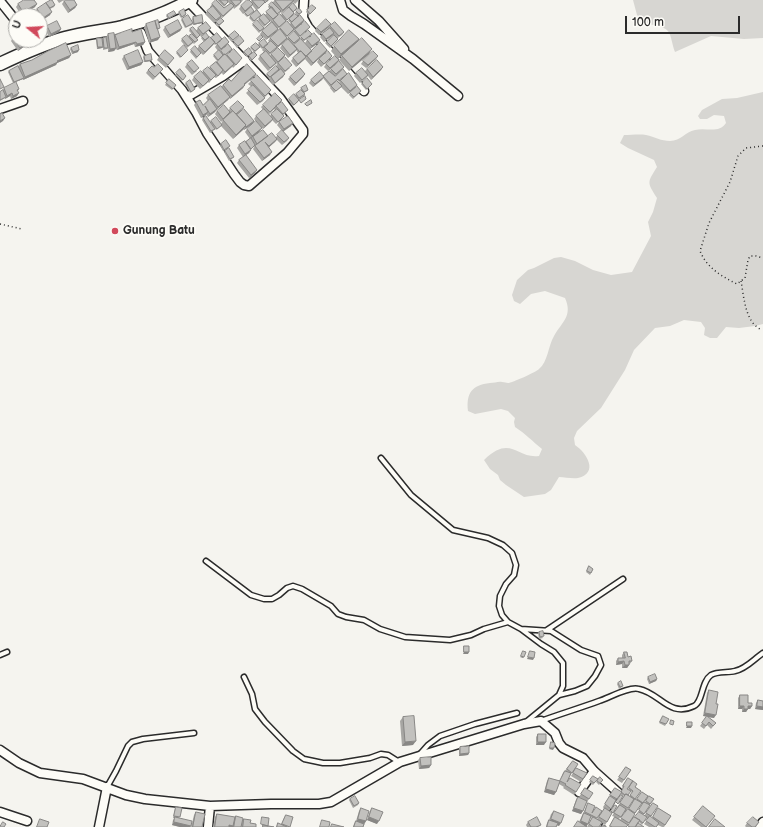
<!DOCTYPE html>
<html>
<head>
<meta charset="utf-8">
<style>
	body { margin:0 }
	#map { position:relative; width:763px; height:827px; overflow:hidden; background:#f5f4ef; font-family:"Balsamiq Sans",sans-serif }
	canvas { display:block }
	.north { position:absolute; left:8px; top:8px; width:40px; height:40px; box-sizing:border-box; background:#fdfcf7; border:1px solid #a9a8a5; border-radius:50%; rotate:288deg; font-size:11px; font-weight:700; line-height:16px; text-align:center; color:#2b2b2b }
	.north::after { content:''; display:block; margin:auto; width:14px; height:18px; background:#d1495b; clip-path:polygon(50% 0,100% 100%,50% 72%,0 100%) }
	.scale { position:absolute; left:625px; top:16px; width:115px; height:18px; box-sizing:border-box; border:2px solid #2b2b2b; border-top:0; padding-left:5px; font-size:12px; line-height:14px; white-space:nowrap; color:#2b2b2b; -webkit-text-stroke:3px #fdfcf7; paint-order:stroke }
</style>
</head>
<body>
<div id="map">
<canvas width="763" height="827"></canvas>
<div class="north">U</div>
<div class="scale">100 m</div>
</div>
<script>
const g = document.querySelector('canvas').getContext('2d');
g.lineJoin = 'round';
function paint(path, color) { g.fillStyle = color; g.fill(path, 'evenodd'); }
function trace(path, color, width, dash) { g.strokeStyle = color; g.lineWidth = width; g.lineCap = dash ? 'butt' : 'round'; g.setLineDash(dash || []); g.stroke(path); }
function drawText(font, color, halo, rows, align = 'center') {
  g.font = font + ' "Balsamiq Sans",sans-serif'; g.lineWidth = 3.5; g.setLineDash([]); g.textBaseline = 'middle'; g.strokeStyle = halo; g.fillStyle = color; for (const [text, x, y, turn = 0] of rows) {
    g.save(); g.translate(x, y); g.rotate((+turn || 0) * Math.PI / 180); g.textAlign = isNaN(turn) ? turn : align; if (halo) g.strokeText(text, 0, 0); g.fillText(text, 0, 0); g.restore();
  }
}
paint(new Path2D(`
	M633,0H763V38L744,39L711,36L675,52C672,45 672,37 668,31C662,25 654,26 647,23C644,21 640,18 637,15Z
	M763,92V324L755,326L739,328L726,327L717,338H710L704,335L705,328L701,322L684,320L670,326L655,328L634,350L625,370L601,408L577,431L574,438L575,445C587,453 599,473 578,478C572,479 565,477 559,477L551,490L545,494L524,497L506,485L500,480L498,475L490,469L484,460C511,434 516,459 539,456L542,449C532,441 526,434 515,427L514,422L515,418L508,411L501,409L475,414L468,411C466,393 472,385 490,383C494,383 499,381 502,382C505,382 506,383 508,383C512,383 536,372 539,369C548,362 548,346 554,336C562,322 573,316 565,298L545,291L531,294L520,304L514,301L512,295L517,280L528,270L534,268L554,258L561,257L575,261L593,270L611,275L632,272L651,236L648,222L653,212L657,198C647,182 647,183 657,167L654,160L628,148L620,143L624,135C631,135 640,134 646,135C655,137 661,141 670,141C681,141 685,132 695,130C706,127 719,134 726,123L724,116L714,115L707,119H700L698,116L702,110L722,99L737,98Z`), '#d7d6d2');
const lane = new Path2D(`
	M381,458L411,495L453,530L488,538L503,545L512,553L516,565L514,575L506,584L500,596L499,606L502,615L508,622L521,629L551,631L581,650L598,656L601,665L595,676L587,686L575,691L559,695L526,722
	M206,561L251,595L264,599H272L279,595L287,588L293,586L302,589L331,606L338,614L346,617L364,620L380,629L405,637L450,640L471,635L484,629L508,622
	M521,629L541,644L554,652L563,663V686L559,695
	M547,630L623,579
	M0,655L7,652
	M244,677L252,694L255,709L265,722L293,751L304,759L323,763H340L370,758L381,754L388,755L399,762
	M541,721C560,714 580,708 599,701C609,698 629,686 639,689C660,693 669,718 694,706C703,702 701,682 711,675C718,671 728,673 735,671C746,669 754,659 763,653
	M420,754L428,745L440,736L475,724L517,713
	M107,787L116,771L128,746L132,742L143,739L194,733`);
const street = new Path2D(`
	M304,0L303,18L308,27L364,91
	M340,0L343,10L351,16L364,24L413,59L458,96
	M355,0L379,21L404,49
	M0,1L16,21
	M141,33L148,51L182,90L196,112L207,133L234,174L240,182L244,185L249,186L287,153L303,134V130L280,98L188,1
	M187,97L223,76L245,60
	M0,109L23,101
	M0,750L19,763L40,773L83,779L126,795L145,799L210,806L271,804H319L331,802L400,762L524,724L541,721L555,733L559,743L563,748L583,758L594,771L623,797L606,827
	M579,792L594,771
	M0,812L27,821
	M99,827L107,787
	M208,827L210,806
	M759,827L763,822`);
const secondary = new Path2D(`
	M0,64C21,54 43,44 65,38C84,33 104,31 122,27C145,21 170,12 191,0`);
trace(lane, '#2b2b2b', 7);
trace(street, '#2b2b2b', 11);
trace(secondary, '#2b2b2b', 15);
trace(new Path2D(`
	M763,146L746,148L738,156L730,182L709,223L700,251C707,268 721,276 737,284L745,278L748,260L750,256H756L763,258
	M0,224L22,229
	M741,281C744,297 745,321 760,329`), '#2b2b2b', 1.5, [1, 3]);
trace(lane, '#fdfcf7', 4);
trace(street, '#fdfcf7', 8);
trace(secondary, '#fdfcf7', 12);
paint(new Path2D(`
	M57,0H64L59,3Z
	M217,0H243L239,5L234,9L233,7L221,18L224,21L218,27L215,24L220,19V18L214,23L205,14L211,8L210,7L212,4L224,8L230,4L228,2L224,7Z
	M252,0H269L267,2V1L257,10L260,16L253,22L249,18L256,10L252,5L243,14L239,9L241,6L251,2Z
	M275,0H299L295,4L293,2L281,13L280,12L278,14L276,18L271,22L270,21L264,27L258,20L259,18L265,15L270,9L268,7L269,5L273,2Z
	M64,1L77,5L75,8L68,13L62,4Z
	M18,4L35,7L21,15L16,7Z
	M55,5L54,7L50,9V15L41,21L40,20V16H38L35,12L37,9Z
	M288,8H297L285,22L266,40L260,34L262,31L273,20L281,15Z
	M307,10H314L309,15L306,12Z
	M296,11L301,13L298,16L295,13Z
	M179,12L186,14L185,16L181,18L178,13Z
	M253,12L247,17L244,14L245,13Z
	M176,14L175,15L168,19L166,16L167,15Z
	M298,16L304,20L302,23L286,37L285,41L276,49H275L269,55L270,56L271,54L283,58L268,71L258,59L260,56L264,52L262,50L264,47L270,42L268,41L270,38L278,31L280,28L290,24L291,23L288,21L289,19Z
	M193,17L202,23L193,25L192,19Z
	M182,19L193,23L192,25L185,28L181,20Z
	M146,24L159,30H158V40L149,43L144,27Z
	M253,24L264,28L259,33L252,25Z
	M47,26L61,29L59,32L49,37L45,29Z
	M330,26L344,32L342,35L338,38V39L337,41L330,48L325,43L333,36L332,35L324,42L320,37Z
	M165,27L182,28L180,31L168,38L163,30Z
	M329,27L319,35L315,31L317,28Z
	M198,28H211L209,30L201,37L200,35L197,39V41L194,44L193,43L187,48L181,41L182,39L189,37L192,34L189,31L190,29L196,31Z
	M295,30H307L299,37L300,38L298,41L293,45L294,46L301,39L300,38L301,37L311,35L303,42L312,51L327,50L325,53L311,66L305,59L311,53L296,67L291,61L293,58L298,53L296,50L288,58L280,48L282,45L287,41L286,40L288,37Z
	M132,32L145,42L143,45L135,47L134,44L117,50L116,49L114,51L108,52V48L107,49L103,50V47L102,48L97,49L96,40L97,38L102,39L103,38L106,37L108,34L114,36L115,35Z
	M239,35L232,42L228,38L229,36Z
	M202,37H209L204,42L201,38Z
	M13,38L25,46L18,51L11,41Z
	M211,38L222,39L215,45L214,44L203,55L201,53L196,59L190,52L191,50L197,49L199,46Z
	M359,39L356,43L338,59L331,51L334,46Z
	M307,40H320L318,43L310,49L305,43Z
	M229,42L227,45L219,51L220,52L221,51L232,49L226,55V56L227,55L240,61L233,68L232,66L223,75L222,73L216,78L214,77L209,83L208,82L200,89L192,80L194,77L209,68L223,56L222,55L217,61L213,56L218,51L215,47L217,44Z
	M234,42H243L237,48L233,43Z
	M259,43L268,44L262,49L258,45Z
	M251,47H260L255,52L257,55L251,61L248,58L254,52L250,48Z
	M71,48L78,52L72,54L70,49Z
	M188,50L180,58L176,53L177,52Z
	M244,52H252L247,57L243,53Z
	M369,54L349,71L339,60L342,56Z
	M71,55L69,58L57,63L56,65L23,80V79L13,83L8,72L9,71L18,66L20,64Z
	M124,56L143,62L141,65L127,70L122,59Z
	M144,56L151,61L144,62L143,57Z
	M332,56L330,59L321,67L317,62L319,59Z
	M159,57L172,60L166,68L157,60Z
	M376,59L366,68L361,64L363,61Z
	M339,60L337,63L328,71L324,67L326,64Z
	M278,63L290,68L284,73L283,77L273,85L269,80L271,77L279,70L276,66Z
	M187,64L197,71L192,75L185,67Z
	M154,67L161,72L153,80L146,73L148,70Z
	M344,67L342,70L355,88L348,94L341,87L334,93L330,88L331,86L339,83L340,81L339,82L337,80L330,87L323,78L313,87L309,83L311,80L323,76L329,71L331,69Z
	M383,67L381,70L371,80L368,76L360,83L354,76L356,73L365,71L367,69Z
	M180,69L186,76L182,81L175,75Z
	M278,71L269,79L266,75L267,74Z
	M305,74L303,77L294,86L288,79L290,77Z
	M169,79L176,85L172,90L165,85Z
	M231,81L245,84L243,88L230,99L229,98L228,100L217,109L215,112L208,117L206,114L201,118L194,105L196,102L203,105L208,101L206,98L208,95L222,86L223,85Z
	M251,81L269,93L265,97L263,101L257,105L246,93L252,87L248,84Z
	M186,83L195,89L194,90L190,93L185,84Z
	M362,83L372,84L366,90L361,84Z
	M4,88L19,89L18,91L17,96L11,99L10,96L5,99V98L0,101V92L2,91Z
	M301,88L308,90L307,91L304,93L305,94L304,96L299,99L298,102L293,106L288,100L289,99L295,95L301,90Z
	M360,92L353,99L349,95L350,93Z
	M280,103L277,105L286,113L283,115L282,119L276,124L272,120L263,129L254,119L256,116L263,110L261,107L263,105ZM276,107L274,109L275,110L270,116L268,114Z
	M230,108L242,110L237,115L254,121L252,124L244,130L243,129L233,139L221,126L216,130L210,122L211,121L221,124L223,120L230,114V113L221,122L215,114L217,111L229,110Z
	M203,118L215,129L214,130L210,133L202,120Z
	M279,122L291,126L283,132L289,138L287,141L282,145L277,140L269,147L270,155L262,161L253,149L255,146L251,149L249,153L246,155L255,173L249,178L237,163L239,160L243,157L237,148L239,145L250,139L245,132L247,129L260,131L251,139L253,137L268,136L266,138L276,137L282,131L277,125Z
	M221,144L229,148L223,151L220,145Z
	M225,151L234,157L233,158L229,161L224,152Z
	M589,566L593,569L590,575L586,572Z
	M539,632L543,638L539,639L538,633Z
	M624,652L632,661L627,668H622V664L616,665V661L618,658H622V655Z
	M648,677L657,679L656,681L649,684L647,679Z
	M618,683L622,687L619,689L617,684Z
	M709,690L714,718L708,717L716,723L711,729L707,725L704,729L700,726L707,716H703L707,693Z
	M740,695L748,703L752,706L750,709H748L746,712H742V709H738V698Z
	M758,700L763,701V710L755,709L756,703Z
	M663,716L666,724L665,726L659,723Z
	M403,717L413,745L402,746L400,721Z
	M538,734L544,745H536V737Z
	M460,747L469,753L468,755L459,756V748Z
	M420,758L431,765L429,768L419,769L418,760Z
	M573,761L578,764L571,774L567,782L576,792L574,795L563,788L564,787L559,784L556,792L554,795L544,792L547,781L549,778L560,781L563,773Z
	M626,767L631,770L622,783L617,780Z
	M576,768L583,779L581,782L571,776Z
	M593,776L598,779L593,785L589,782Z
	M600,777L603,780L599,785L596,782Z
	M628,778L627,789L628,795L630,796L632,792L628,789L633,781L635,787L641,791L634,800H633L626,811H625L619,819L620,820L628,809V810L635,799L636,800L642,792L648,796L642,804H641L626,827H609L615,817L612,816L624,796L620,794L609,811L607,822L605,825L602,823L599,827H574L579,822L588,803L592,813L597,819L604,809L603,807L615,788L621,792L623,788L622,787ZM591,817L592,818L587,827H586Z
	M585,788L589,799L587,802L581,814L572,811L576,800L578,797L581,798L579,797Z
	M649,796L654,799L643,815L638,812L644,802H645Z
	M350,799L359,803L358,805L353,808L349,800Z
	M653,803L651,817L652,818L658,808L671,816L664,827H662L658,825L656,827H649L644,824L648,819L646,818L642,825L639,822L635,827H628L634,817H635L644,816Z
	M703,806L707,827H701L692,820Z
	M176,807L179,818L191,826L190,827H180L172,825L173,820L175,818H173L175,809Z
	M361,808L366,821L363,827H353L354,824L356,821L359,811Z
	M372,808L377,824L367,820L370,811Z
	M554,811L559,826L557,825L556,827H546L547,823L549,820L551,814Z
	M196,812L202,827H191L194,815Z
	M217,814L235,818L236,816L243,821L244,819L256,827H213L215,817Z
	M286,815L289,827H276L278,823L281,825L284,818Z
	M528,822L540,827H527L526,825Z
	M759,822L756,827H746L745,826L747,823Z`), '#a7a6a3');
paint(new Path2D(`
	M294,0L292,3L281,13L283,10Z
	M37,4L35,7L21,15L23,12Z
	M253,4L251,7L243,14L245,11Z
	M77,5L75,8L68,13L70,10Z
	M234,6L232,9L221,19L223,16Z
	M52,12L50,15L41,21L43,18Z
	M304,20L302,23L293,31L295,28Z
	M203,22L202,23L193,25L194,24Z
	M331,24L329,27L319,35L321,32Z
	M182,28L180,31L168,38L170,35Z
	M61,29L59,32L49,37L51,34Z
	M278,29L276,32L266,40L268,37Z
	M334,33L332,36L324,42L326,39Z
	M160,37L158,40L149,43L151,40Z
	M287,38L285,41L276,49L278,46Z
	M359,39L356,43L338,59L341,54Z
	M320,40L318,43L310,49L312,46Z
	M136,42L134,44L117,50L119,47Z
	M145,42L143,45L135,47L137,44Z
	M215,42L213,45L203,55L205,52Z
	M229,42L227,45L219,52L221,49Z
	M27,43L25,46L18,51L20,48Z
	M98,47H103L102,48L97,49Z
	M116,48L114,51L108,52L110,49Z
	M297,49L295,52L288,58L290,55Z
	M372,49L369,54L349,71L352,67Z
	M79,50L78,52L72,54L73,52Z
	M327,50L325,53L311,66L313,63Z
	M312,51L304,60L296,67L298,64Z
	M71,55L69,58L57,63L56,65L23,80L25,77L57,61Z
	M285,55L283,58L276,65L278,62Z
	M332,56L330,59L321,67Z
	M378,56L376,59L366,68L368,65Z
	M152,60L151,61L144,62L145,61Z
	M339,60L337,63L328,71L330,68Z
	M143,62L141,65L127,70L129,67Z
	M234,64L232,67L223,75L225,72Z
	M383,67L381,70L371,80L373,77Z
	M256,74L254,77L242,87L244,84Z
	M285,74L283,77L273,85L275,83Z
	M305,74L303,77L294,86L296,83Z
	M324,77L322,80L313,87L315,84Z
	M24,78L23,79L13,83L14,82Z
	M209,80L207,83L200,89Z
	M245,85L243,88L230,99L232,96Z
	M357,85L355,88L348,94L350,91Z
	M12,93L10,96L5,99L7,96Z
	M19,93L17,96L11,99L13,96Z
	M230,97L228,100L216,110L218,107Z
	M282,100L280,103L268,115L270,112Z
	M217,109L215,112L208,117L210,114Z
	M208,112L206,115L201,118L203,115Z
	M5,118L3,121L0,123V121Z
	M273,119L271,122L263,129L265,126Z
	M254,121L252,124L244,130L246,127Z
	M293,123L291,126L282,132L284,129Z
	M246,125L243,130L233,139L236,135Z
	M262,128L260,131L250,139L252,136Z
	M277,139L275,142L267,149L269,146Z
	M251,150L249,153L243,157L245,154Z
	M272,152L270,155L262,161L264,158Z
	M257,170L255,173L249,178L251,175Z
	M464,652H469L468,654H463Z
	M521,656L524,657L523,658L520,657Z
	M528,657L534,658L533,660L527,659Z
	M624,661L622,664L616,665L618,662Z
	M625,665H629L627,668H622Z
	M657,679L656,681L649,684L650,682Z
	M740,706H744L742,709H738Z
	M748,706H752L750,709H748L746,712H742L744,709Z
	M757,706L763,707V710L755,709Z
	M705,713L716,715L714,718L703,716Z
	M687,726H692L691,728H686Z
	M416,741L413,745L402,746L405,742Z
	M538,742H546L544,745H536Z
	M550,748H554L553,750L549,749Z
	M469,753L468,755L459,756L460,754Z
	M431,765L429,768L419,769L421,766Z
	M546,789L556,792L554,795L544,792Z
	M574,808L583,811L581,814L572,811Z
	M369,817L379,821L377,824L367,820Z
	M358,819L366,821L364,824L356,822Z
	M551,819L561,823L559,826L549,822Z
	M581,821L588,824L586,827L578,824Z
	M174,822L191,826L190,827H180L172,825Z
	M229,825L233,826V827H228Z`), '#888785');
const building = new Path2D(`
	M24,0H34L37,4L23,12L18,4Z
	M51,0H52L55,5L50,8L46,3Z
	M65,0H74L77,5L70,10L64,1Z
	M216,0L224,8L231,3L234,6L223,16L212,4Z
	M220,0H227L228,2L225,5Z
	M231,0H240L241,2L236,6Z
	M247,0H249L253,4L245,11L241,6Z
	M252,0H263L265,2L259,8Z
	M263,0H268L265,3V2Z
	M275,0H294L283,10Z
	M272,2L281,11L277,14L269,5Z
	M46,3L52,12L43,18L37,9Z
	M293,3L297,8L293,12L289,7L288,8Z
	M312,5L316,8L310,14L307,10Z
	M213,6L221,16L216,20L207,11Z
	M251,7L254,11L248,16L245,13Z
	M272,7L278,15L273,19L266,12Z
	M289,7L294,13L287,20L282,14Z
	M299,8L302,12L299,14L296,11Z
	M32,9L36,15L34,16H23V15Z
	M184,9L186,14L182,17L179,12Z
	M257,10L261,15L254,21L250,16Z
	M174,11L176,14L169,18L167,15Z
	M264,14L270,21L265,25L259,18Z
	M280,14L286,21L279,27L273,20Z
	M295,14L298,16L292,22L289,19Z
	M188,15L193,23L186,27L182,19Z
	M202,15L203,22L194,24L193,17Z
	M300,15L304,20L295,28L291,23Z
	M221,18L224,21L219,25L216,22Z
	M326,19L331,24L321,32L317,28Z
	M158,20L160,28L157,29L155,21Z
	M178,20L182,28L170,35L165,27Z
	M257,20L264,28L260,31L253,24Z
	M57,21L61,29L51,34L47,26Z
	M155,21L160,37L151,40L146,24Z
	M287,21L294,29L287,36L280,28Z
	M305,21L310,27L300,36L295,30Z
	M206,22L211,28L203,34L198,28Z
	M272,22L278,29L268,37L262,31Z
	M335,22L344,32L339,36L330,26Z
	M193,27L200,35L197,38L190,29Z
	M330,28L334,33L326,39L322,34Z
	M132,29V32L141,29L145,42L137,44L136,42L119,47L115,35Z
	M280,29L287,38L278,46L270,38Z
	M41,30L46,36L39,41V40H40V31Z
	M308,30L312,34L304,40L301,37Z
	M349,30L359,39L341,54L334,46Z
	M235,31L239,35L233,40L229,36Z
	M294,31L300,38L294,43L288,37Z
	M114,33L116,48L110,49L108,34Z
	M206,33L209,37L205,40L202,37Z
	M217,33L222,39L216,44L211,38Z
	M314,33L320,40L312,46L307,40Z
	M192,34L198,40L195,42L189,36Z
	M187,35L193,42L188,46L182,39Z
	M261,35L263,37L259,41L257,39Z
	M334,35L338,39L331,46L327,42Z
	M16,36V40H25L27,43L20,48L13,38Z
	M240,36L244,41L238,46L234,42Z
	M106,37L108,48H104L103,38Z
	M210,37L215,42L205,52L199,46Z
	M225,37L229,42L221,49L217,44Z
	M97,38H102L103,47H98Z
	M362,38L372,49L352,67L342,56Z
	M264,39L268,44L263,48L259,43Z
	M288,39L297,49L290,55L282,45Z
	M301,39L312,51L306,56L301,51L300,52L294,45Z
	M271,41L277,47L270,53L264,47Z
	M320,42L327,50L313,63L307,56Z
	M66,43L71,55L57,61L58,62L25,77L20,64L32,60L48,51Z
	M256,43L260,47L255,51L251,47Z
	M228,44L232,49L225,55V54L224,55L221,51Z
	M78,45L79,50L73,52L71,48Z
	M184,45L188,50L181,57L177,52Z
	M195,46L201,53L197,57L191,50Z
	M249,48L252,52L248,56L244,52Z
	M278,48L285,55L278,62L271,54Z
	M234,49L242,58L236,65L227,55Z
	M138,50L143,62L129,67L124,56Z
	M165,50L174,58L168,65L159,57Z
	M219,50L223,55L218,60L214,55Z
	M266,51L276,63L270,68L260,56Z
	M301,51L306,57L298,64L293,58Z
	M328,51L332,56L324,64L319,59Z
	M373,51L378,56L368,65L363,61Z
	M254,52L257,55L252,60L249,56Z
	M151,54L152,60L145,61L144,56Z
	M225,54L234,64L225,72L217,62Z
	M335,56L339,60L330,68L326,64Z
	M285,57L292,65L285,71L278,63Z
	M192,60L199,68L194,72L187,64Z
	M377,60L383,67L373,77L367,69Z
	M339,61L344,67L336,74L331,69Z
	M216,62L223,70L218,76L210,67Z
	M158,64L163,69L155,77L148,70L152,66L154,67Z
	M247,64L256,74L244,84L245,85L232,96L223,85L229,79L231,81Z
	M18,66L24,78L14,82L9,71Z
	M276,66L279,69L270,77L267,74Z
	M208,67L216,75L211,80L203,71Z
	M300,68L305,74L296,83L290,77Z
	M362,68L368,75L362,80L356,73Z
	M180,69L186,76L183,80L176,73Z
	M281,69L285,74L275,83L271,77Z
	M343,69L347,74L340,81L338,79L331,85L323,76L329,71L335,76Z
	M201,71L209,80L203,86L194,77Z
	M320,72L324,77L315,84L311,80Z
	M349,73L357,85L350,91L340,80Z
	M257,75L271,90L265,96L251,81Z
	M367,78L372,84L367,89L362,83Z
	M0,79L4,87L0,89Z
	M169,79L176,85L173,89L166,83Z
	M190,80L195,89L191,92L186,83Z
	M337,81L342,86L336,91L331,86Z
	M16,82L19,89L17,90L19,93L13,96L12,93L7,96L4,88Z
	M253,85L265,98L260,102L248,90Z
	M306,85L308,90L304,92L301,88Z
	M221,86L230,97L218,107L208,95Z
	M357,86L361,91L354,97L350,93Z
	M3,90L6,97L0,100V92Z
	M301,90L305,94L299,98L296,94Z
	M275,93L282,100L270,112L263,105Z
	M294,94L299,100L294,105L289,99Z
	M305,96L306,99L301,103L299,100Z
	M210,99L217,109L210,114L205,106L208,112L203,115L196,102L200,100L203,105Z
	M311,100L312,103L307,106L305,104Z
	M238,101L244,107L236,114L230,108Z
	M282,102L288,110L283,114L276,106Z
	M224,105L230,112L223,119L217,111Z
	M244,109L254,121L246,127L245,126L246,125L237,115Z
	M264,109L273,119L265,126L256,116Z
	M277,109L284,116L278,122L271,114Z
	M233,111L246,125L236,135L223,120Z
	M2,113L5,118L0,121V114Z
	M206,116L215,129L211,131L203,118Z
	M288,116L293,123L284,129L279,122Z
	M216,117L222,125L217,129L211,121Z
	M256,121L262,128L252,136L247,129Z
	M263,130L268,136L257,144L253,137Z
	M282,130L289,138L284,142L277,135Z
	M272,133L277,139L269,146L265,142L272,152L264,158L255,146Z
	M251,138L255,145L251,149L246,142Z
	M226,140L230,146L224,150L221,144Z
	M245,141L251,150L245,154L239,145Z
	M229,148L234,157L230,159L225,151Z
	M246,155L257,170L251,175L239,160Z
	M589,566L593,569L591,573L587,571Z
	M543,631L544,636L540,637L539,632Z
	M464,646H469V652H464Z
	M523,651L526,652L524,657L521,656Z
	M530,651L535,652L534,658L528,657Z
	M624,652H627L628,657L631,656L632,661H629V665H625L624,661L618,662V658H625Z
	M655,674L657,679L650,682L648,677Z
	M621,681L623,686L620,687L618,683Z
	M709,690L718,692L716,704H718L716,715L705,713Z
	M740,695H748V703H752V706H748V709H744V706H740Z
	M758,700L763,701V707L757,706Z
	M414,716L416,741L405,742L403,717Z
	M663,716L669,719L666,724L660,722Z
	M707,716L716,723L713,726L709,722L706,726L702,723Z
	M671,720L674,721L673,725L670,724Z
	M687,722H692V726H687Z
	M538,734H546V742H538Z
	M551,742L555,743L554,748H550Z
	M469,746V753L460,754V747Z
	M431,757V765L421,766L420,758Z
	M573,761L578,764L572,773L567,769Z
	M626,767L631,770L624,780L619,777Z
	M576,768L587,773L583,779L573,773Z
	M565,771L571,773L567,782L570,778L581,784L576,792L565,785L566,784L560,781Z
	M593,776L598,779L594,783L590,780Z
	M600,777L603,780L600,783L597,781Z
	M549,778L560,781L556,792L546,789Z
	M628,778L633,781L627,789L631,791L628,795L626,794L625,795L621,792L624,786H623Z
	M633,781L637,784L635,787L641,791L635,799L630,795L633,791L629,788Z
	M585,788L593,793L589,799L581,794Z
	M615,788L622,792L617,799L610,795Z
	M642,792L648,796L643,803L637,799Z
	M626,794L634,799L628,808L620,803Z
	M621,795L623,796L618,804L616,802Z
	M355,796L359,803L354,806L350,799Z
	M610,796L616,800L611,809L605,804Z
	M649,796L654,799L650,804L646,801Z
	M578,797L587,801L583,811L574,808Z
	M635,799L642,803L635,813L629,809Z
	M644,802L650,805L644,814L639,810Z
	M588,803L595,806L592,813L596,807L602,811L597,818L585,812Z
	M653,803L658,806L651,816L646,813Z
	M615,805L617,806L613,813L611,811Z
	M620,805L626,809L621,817L614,813Z
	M703,806L715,816L706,827L694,817Z
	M176,807L182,808L180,817L174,816Z
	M361,808L369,811L366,821L358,819Z
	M372,808L383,812L379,821L369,817Z
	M605,808L612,813L607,822L599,817Z
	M658,808L671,816L665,825L653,817Z
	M628,809L635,814L629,823L621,818Z
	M554,811L564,815L561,823L551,819Z
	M196,812L205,814L202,827H193Z
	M639,812L647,817L643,823L635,817Z
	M584,813L591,816L588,824L581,821Z
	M217,814L235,817L233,826L229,825V827H215Z
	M286,815L293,817L290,827L282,824Z
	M236,816L243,818L241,827H234Z
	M650,816L659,823L656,827H655L646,821Z
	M175,817L192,821L191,826L174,822Z
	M262,817L269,818L268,826L261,824Z
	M537,817L541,825L536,827H531L528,822Z
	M593,817L602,822L599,827H593L589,824Z
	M615,817L628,825L626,827H612L610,826Z
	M634,817L640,820L635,827H630L628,826Z
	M753,817L759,822L755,827H752L747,823Z
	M40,819L49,822L47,827H37Z
	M244,819L251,820L250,823L256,824V827H243Z
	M715,819L725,827H709Z
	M322,820L330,822L329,827H320Z
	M549,820L558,823L556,827H547Z
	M356,821L364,824L363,827H354Z
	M578,821L587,827H574Z
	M3,822L6,824L4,827H0Z
	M278,823L287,827H277Z
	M638,823L644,827H636Z
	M332,824L344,827H331Z
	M263,825L274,827H263Z
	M603,825L606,826V827H601Z`);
paint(building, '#c2c1be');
trace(building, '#888785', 1);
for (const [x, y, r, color] of [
	[115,231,4,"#d1495b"]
]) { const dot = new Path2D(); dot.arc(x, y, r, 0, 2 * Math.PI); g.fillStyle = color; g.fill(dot); trace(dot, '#fdfcf7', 1.5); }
drawText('bold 12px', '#2b2b2b', '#fdfcf7', [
	["Gunung Batu",123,231]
], 'left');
</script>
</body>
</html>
